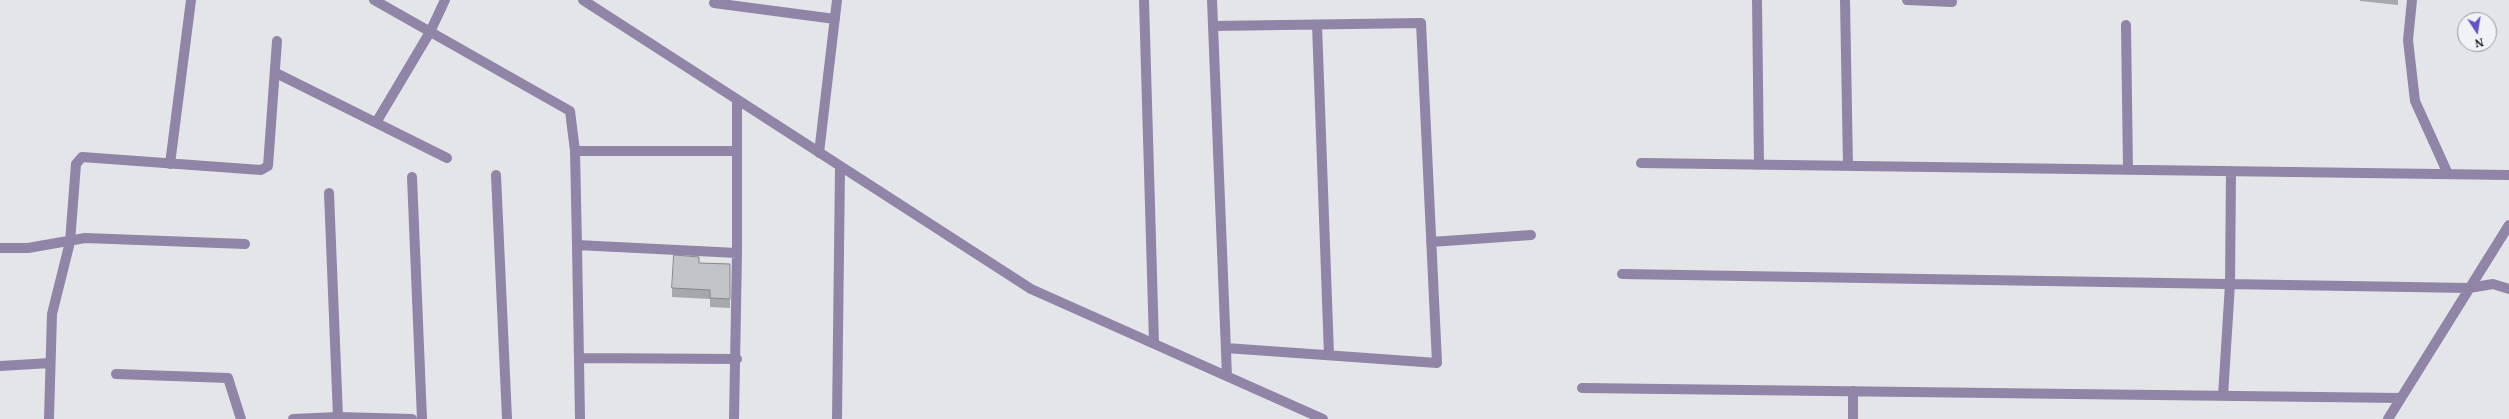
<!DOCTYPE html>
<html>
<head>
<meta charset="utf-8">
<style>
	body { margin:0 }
	#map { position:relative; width:2509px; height:419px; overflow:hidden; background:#e4e5e9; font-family:"Noto Serif",serif }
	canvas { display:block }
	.north { position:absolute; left:2457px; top:12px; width:40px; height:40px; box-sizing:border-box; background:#f1f2f6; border:1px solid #999a9c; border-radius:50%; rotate:168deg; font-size:11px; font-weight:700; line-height:16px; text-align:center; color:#141516 }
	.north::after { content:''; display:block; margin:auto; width:14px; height:18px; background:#6450c9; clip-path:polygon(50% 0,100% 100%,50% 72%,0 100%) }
</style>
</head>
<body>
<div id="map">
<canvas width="2509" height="419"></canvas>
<div class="north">N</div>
</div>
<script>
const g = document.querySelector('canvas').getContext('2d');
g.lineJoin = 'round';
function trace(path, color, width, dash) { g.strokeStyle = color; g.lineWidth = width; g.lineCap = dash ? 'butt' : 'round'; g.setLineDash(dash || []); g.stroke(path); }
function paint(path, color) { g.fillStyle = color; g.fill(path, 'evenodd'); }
trace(new Path2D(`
	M374,0L570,111L575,151H736
	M583,0L1031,289L1323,419
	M1144,0L1154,343
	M1212,0L1227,376
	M1757,0L1759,165
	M1845,0L1848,166
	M1907,0L1952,2
	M2412,0L2408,40L2415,101L2448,174
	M714,3L835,19
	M1317,25L1329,355
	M2126,25L2128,170
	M1213,26L1421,23L1437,363L1226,348
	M276,73L447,158
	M737,100V253
	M377,121L430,32L445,0
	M575,151L577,245
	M819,153L837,0
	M1641,163L2509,175
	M170,164L191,0
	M496,175L507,419
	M412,177L422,419
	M329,193L338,417
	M1431,242L1531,235
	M0,248H28L85,238L245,244
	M1622,274L2469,288L2493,284L2509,289
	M579,358L737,359
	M0,366L50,363
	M116,374L228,378L241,419
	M1582,388L2401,398
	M2223,396L2230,284L2231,171
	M49,418L52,314L70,242L76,164L82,157L261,170L268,166L277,41
	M293,419L338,417L412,419
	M580,419L577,245L737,253L734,419
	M837,419L840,167
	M1853,419V391
	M2388,419L2509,225`), '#9185a7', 10);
paint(new Path2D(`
	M2360,0H2398V5L2360,1Z
	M699,263L730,264V308L710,307V299L672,297V288Z`), '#a7a8ab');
const building = new Path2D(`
	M674,255L699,257V263L730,264V299L710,298V290L672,288Z`);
paint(building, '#c2c3c7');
trace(building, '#88888b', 1);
</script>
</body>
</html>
